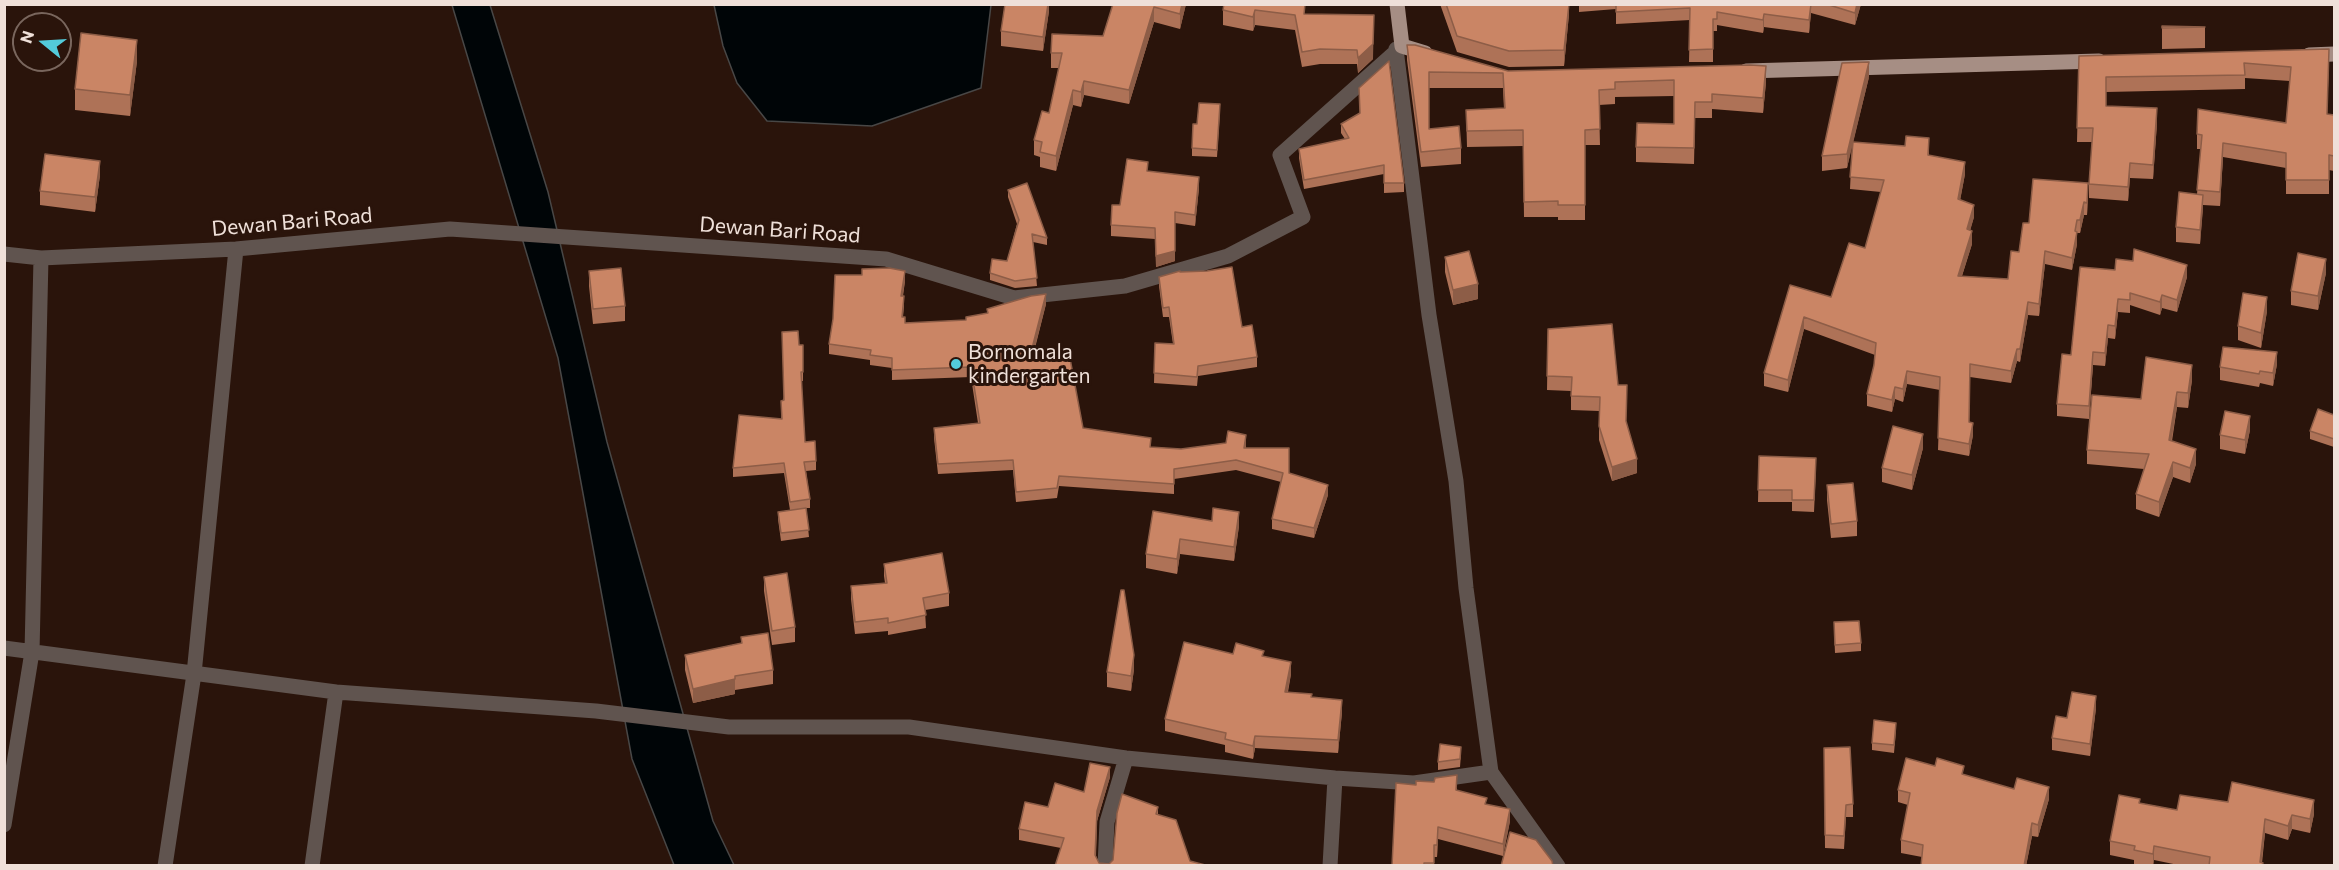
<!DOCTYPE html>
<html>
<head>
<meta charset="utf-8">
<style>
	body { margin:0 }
	#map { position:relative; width:2339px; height:870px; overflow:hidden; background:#2a140b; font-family:Commissioner,sans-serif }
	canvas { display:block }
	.frame { position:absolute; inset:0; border:6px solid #efe0d9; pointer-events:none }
	.north { position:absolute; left:12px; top:12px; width:60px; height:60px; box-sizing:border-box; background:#2a140b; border:2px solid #79665d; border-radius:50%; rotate:288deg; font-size:16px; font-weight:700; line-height:24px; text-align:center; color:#efe0d9 }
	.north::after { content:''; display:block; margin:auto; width:21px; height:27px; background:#53cbda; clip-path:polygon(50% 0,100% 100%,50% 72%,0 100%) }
</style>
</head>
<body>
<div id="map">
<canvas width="2339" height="870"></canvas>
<div class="frame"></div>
<div class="north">N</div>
</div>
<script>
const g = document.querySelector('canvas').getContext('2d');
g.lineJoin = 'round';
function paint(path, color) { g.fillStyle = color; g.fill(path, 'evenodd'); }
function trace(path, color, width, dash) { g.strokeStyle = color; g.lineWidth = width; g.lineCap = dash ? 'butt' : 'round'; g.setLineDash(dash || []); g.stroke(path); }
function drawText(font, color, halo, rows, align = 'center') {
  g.font = font + ' Commissioner,sans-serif'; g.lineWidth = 6; g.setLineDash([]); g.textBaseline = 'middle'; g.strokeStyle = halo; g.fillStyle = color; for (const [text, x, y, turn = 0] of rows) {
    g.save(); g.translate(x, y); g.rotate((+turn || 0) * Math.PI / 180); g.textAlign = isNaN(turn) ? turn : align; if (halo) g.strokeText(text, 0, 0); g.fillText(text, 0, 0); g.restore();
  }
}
const water = new Path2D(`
	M452,5H490L548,192L607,442L713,821L734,865H674L632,759L558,358Z
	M714,5H991L981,88L872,126L767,121L737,83L723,46Z`);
paint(water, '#000507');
trace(water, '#484746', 1.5);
trace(new Path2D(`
	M1396,49L1429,315L1456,481L1466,588L1491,772L1558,866
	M4,254L41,258L236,249L450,229L886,259L1014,298L1125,286L1228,256L1303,217L1280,155L1402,46
	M4,648L336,692L596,711L729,727H909L1126,758L1335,778L1414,783L1491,772
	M4,825L32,652L41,258
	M165,866L194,674L236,249
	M312,866L336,692
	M1105,866L1107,822L1126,758
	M1330,866L1335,778`), '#60544f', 15);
trace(new Path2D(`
	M1397,4L1402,46L1425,53
	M2309,55L2334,54
	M1746,71L2099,61`), '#a68e84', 15);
paint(new Path2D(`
	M1049,4V11L1043,51L1001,46V31Z
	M1113,4H1186L1180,29L1154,22L1129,104L1084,95L1081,107L1073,105L1056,171L1040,167V157L1034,155V140L1049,113L1059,68H1051V53L1103,36Z
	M1224,4L1306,14L1373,59L1358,73L1357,64H1320L1302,67L1295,30L1255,25L1253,31L1223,25V10Z
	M1440,4H1569V14L1564,66L1509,67L1457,52Z
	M1579,4H1861L1855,25L1811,13L1809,33L1764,27L1763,33L1717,25V31H1713V62H1689L1690,20L1616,24V9L1579,12Z
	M2162,26L2205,27V48L2162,49Z
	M1407,45L1508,71L1766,82L1763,113L1712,109V118H1695L1694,164L1636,162V147L1674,124V96L1615,97V104L1599,105L1600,145H1585V220H1558V217H1524L1523,146L1467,147L1466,110L1504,109L1503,88H1429V129L1461,148V164L1421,167L1407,60Z
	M2079,56L2329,64L2327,114L2334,115V171L2329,170V194H2286V168L2223,157L2220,206L2203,205L2200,244L2176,242V227L2197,194L2201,149H2197V134L2286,123L2290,81L2245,78V89L2106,92V106L2157,123L2153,179L2130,178L2128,201L2089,198V184L2092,142H2077Z
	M137,61L130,116L75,110V89Z
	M1869,77L1853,142L1929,150V155L1965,174L1960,200L1974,217L1970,230L1972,244L1962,276L2008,279L2019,252L2029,223L2088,196L2087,215H2084L2080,233H2077V244L2072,270L2045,264L2039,316L2028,315L2020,362L2017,361L2011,383L1970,377L1969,422L1973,435L1969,456L1938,450L1940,390L1907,384L1903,402L1895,399L1892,412L1867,406V394L1874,365L1875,355L1804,329L1788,392L1764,386V373L1790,285L1831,297L1865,248L1881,192L1850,189L1852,145L1847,168L1822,171V156Z
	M1359,88L1404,183V192L1384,193V174L1304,189L1299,158V149L1345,139L1341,133V124L1360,113Z
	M1220,112L1217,157L1192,156V148L1197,124Z
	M1148,172L1199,188L1195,226L1175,223V261L1156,267L1155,239L1111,236V225L1120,205Z
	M100,175L95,212L40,205V191Z
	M1008,190L1047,238V245L1033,242L1037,286L1015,288L990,280V273L1007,261L1017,224L1008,197Z
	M1445,257L1478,299L1453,305L1445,272Z
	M2133,261L2187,277L2177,312L2162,308L2160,315L2130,305V313L2118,312L2115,339L2108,338L2105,366L2093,365L2089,419L2057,416V404L2071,355L2115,270Z
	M589,271L625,306V321L593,324L589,286Z
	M1180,272L1242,327L1257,357V367L1198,376L1197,386L1154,383L1155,343L1173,344L1169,317H1163L1159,286V277Z
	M2326,273L2318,310L2291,305V291Z
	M862,275L905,281L903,296L904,306L903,317L905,323L966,320V317L987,314V309L1046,304L1032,360L1083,428L1151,447L1181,449L1246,445V448L1328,495L1314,538L1272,529V519L1281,482L1236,470L1174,479V494L1059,486L1057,498L1016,502L1013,470L938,474L934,438V428L978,423L971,377L892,380V368L870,365V360L829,354V344Z
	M2267,311L2261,348L2238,340V326Z
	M1548,329L1618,385L1637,473L1612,481L1599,440V411L1571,410V391L1547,390Z
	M799,345L803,372V381H801L805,442L816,461V470L806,471L810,499V508H806L809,537L781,541L778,519V512L790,510L784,473L733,477V468L781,419L783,400Z
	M2277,364L2273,386L2260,383L2259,387L2220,380V367Z
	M2192,380L2188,408L2177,407L2172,441L2196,464L2190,483L2173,477L2159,517L2136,509V494L2144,469L2087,464V450L2141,399Z
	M2334,415V447L2310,439V431Z
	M2250,430L2245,454L2220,449V435Z
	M1923,448L1912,490L1882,482V468Z
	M1759,456L1816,469L1814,512L1792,511V502H1758Z
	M1827,485L1857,521V536L1831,538L1827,500Z
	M1153,511L1239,526L1234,561L1180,554L1177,574L1146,568V554Z
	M884,564L949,593V606L925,610L926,628L888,635V631L855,634L851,599V586L885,583L884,576Z
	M764,577L795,627V642L772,645L764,591Z
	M1834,630L1861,643V651L1835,653Z
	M741,637L773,670V684L735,690V694L693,703L685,670V655L741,643Z
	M1233,654L1264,656L1291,674L1288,692L1312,697L1342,712L1338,753L1255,748L1253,759L1225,752V745L1165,731V719Z
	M1134,669L1131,691L1107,687V672Z
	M2096,708L2090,756L2052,750V738L2067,718Z
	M1896,730L1894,753L1872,750V743Z
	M1824,748L1853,804V817H1846L1844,849L1825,848Z
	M1461,754L1460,767L1438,770V762Z
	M1090,763L1110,767V777L1097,821L1096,856L1099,863L1109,864L1113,860L1117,813L1122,794L1158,807V815L1176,820L1190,861L1209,866H1055L1061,848L1019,840V829L1025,802L1048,807L1055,783L1084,792Z
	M1964,775L2049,799L2038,837L2032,836L2026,866H1921L1922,857L1901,853V840L1908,805L1898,802V790Z
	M1457,787V790L1487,805L1510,821L1503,856L1438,839L1437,857H1434V866H1392Z
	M2228,802L2314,814L2310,833L2292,829L2288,840L2265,833L2262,863L2263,866H2183L2154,860L2153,866H2140L2134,864V860L2110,855V841L2140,803L2177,810Z`), '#ae7257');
paint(new Path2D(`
	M1048,4H1049V11L1043,51V37Z
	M1182,4H1186L1180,29V14Z
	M1569,4V14L1564,66V50Z
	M1811,4V13L1809,33V20Z
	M1857,4H1861L1855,25V13Z
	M1154,7V22L1129,104V90Z
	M1255,10V25L1253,31V17Z
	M1764,14V27L1763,33V20Z
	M1374,15L1373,59L1358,73V58Z
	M137,40V61L130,116V95Z
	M1869,62V77L1847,168V154Z
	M1766,66V82L1763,113V98Z
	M1084,81V95L1081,107V92Z
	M1073,90V105L1056,171V156Z
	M2157,108V123L2153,179V165Z
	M2223,143V157L2220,206V192Z
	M100,161V175L95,212V197Z
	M1965,162V174L1958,212V199Z
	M2130,163V178L2128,201V187Z
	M1199,177V188L1195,226V215Z
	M2088,183V196L2087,215V203Z
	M2203,195V209L2200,244V230Z
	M2084,202V215L2080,233V220Z
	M1974,205V217L1967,242V229Z
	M1972,231V244L1958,288V276Z
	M2077,232V244L2072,270V258Z
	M1175,251V261L1156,267V256Z
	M2045,251V264L2039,316V304Z
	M2326,259V273L2318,310V296Z
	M2187,265V277L2177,312V300Z
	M905,271V281L901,306V296Z
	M1478,284V299L1453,305V290Z
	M1046,294V304L1029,370V360Z
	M2162,295V308L2160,315V302Z
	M2267,297V311L2261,348V333Z
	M2118,299V312L2115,339V326Z
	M2028,302V315L2020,362V349Z
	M1804,317V329L1788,392V380Z
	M2108,325V338L2105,366V353Z
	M2017,349V361L2011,383V371Z
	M2093,352V365L2089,419V406Z
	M2277,352V364L2273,386V373Z
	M2192,365V380L2188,408V393Z
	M1907,371V384L1903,402V389Z
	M1895,387V399L1892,412V400Z
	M2177,392V407L2169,455V440Z
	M2250,416V430L2245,454V440Z
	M1973,423V435L1969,456V444Z
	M1923,434V448L1912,490V475Z
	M1246,435V445L1244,458V448Z
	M2196,449V464L2190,483V468Z
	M1637,459V473L1612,481V467Z
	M2173,462V477L2159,517V502Z
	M1328,485V495L1314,538V528Z
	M1239,512V526L1234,561V547Z
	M1180,539V554L1177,574V559Z
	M1134,655V669L1131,691V676Z
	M1291,662V674L1285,704V692Z
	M735,679V694L693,703V689Z
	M2096,696V708L2090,756V744Z
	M1342,700V712L1338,753V740Z
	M1255,736V748L1253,759V746Z
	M1110,767V777L1097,821L1095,866L1097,811Z
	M2049,787V799L2038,837V825Z
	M2314,800V814L2310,833V819Z
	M1510,809V821L1503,856V844Z
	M2292,815V829L2288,840V826Z
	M2265,819V833L2261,866H2260Z
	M2032,823V836L2026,866H2024Z
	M1438,827V839L1437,857V845Z
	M2154,846V860L2153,866V854Z`), '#8d5d47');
const building = new Path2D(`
	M1005,4H1048L1043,37L1001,31Z
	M1113,4H1182L1180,14L1154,7L1129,90L1084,81L1081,92L1073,90L1056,156L1040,152L1042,142L1034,140L1042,111L1049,113L1062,53H1051L1052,34L1103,36Z
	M1224,4H1305L1304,14L1374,15L1373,44L1358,58L1357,50L1320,49L1302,52L1295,15L1255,10L1253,17L1223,10Z
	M1446,4H1569L1564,50L1509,51L1457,36Z
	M1616,4H1811L1809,20L1764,14L1763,20L1717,12V19H1713V49L1689,50L1690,8L1616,12Z
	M1826,4H1857L1855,13Z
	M2162,26L2205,27L2162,28Z
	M81,33L137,40L130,95L75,89Z
	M1407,45H1415L1508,71L1750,65L1766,66L1763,98L1712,94V102H1695L1694,148L1636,147L1637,123L1674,124V80L1615,82V89L1599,90L1600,129L1585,130V205H1558V201L1524,202L1523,130L1467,131L1466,110L1505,108L1503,73L1429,72V129L1459,126L1461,148L1421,152Z
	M2329,49L2327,114L2334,115V156L2329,155V180H2286V153L2223,143L2220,192L2197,190L2202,135L2197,134L2198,109L2286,123L2291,67L2244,63L2245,75L2106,77V106L2157,108L2153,165L2130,163L2128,187L2089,184L2093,128H2077L2079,56Z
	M1389,61L1404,183H1384V165L1304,180L1299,149L1349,138L1341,124L1360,113L1359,88Z
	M1869,62L1847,154L1822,156L1842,63Z
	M1199,103L1220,104L1217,150L1192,148L1193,124H1197Z
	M1906,136L1929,138L1928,155L1965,162L1958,199L1974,205L1967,229L1972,231L1958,276L2008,279L2011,251L2019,252L2023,223H2029L2033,179L2088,183L2087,203L2084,202L2080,220H2077L2075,231L2077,232L2072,258L2045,251L2039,304L2028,302L2020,349H2017L2011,371L1970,364L1969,422L1973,423L1969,444L1938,438L1940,377L1907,371L1903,389L1895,387L1892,400L1867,394L1874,365L1876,343L1804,317L1788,380L1764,373L1790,285L1831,297L1849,243L1865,248L1884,180L1850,177L1853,142L1905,146Z
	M45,154L100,161L95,197L40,191Z
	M1127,159L1148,162L1147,171L1199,177L1195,215L1175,212V251L1156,256L1155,228L1111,225L1112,205H1120Z
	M1027,183L1047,238L1032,234L1037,278L1015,281L990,273L992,259L1007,261L1019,220L1008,190Z
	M2179,192L2203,195L2200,230L2176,227Z
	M2134,249L2187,265L2177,300L2162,295L2160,302L2130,293V300L2118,299L2115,326L2108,325L2105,353L2093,352L2089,406L2057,404L2062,354L2071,355L2080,267L2115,270L2116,259L2133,261Z
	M1469,251L1478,284L1453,290L1445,257Z
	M2298,253L2326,259L2318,296L2291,291Z
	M1232,267L1242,327L1252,325L1257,357L1198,366L1197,377L1154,373L1155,343L1174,344L1169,307L1163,308L1159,277L1180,271V272L1207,271Z
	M621,268L625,306L593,309L589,271Z
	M889,268L905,271L901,296H904L902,317H905V323L966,320V317L988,313L987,309L1031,296L1046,294L1029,360L1069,353L1083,428L1151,438L1150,447L1181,449L1226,443L1228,431L1246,435L1244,448H1289V473L1328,485L1314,528L1272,519L1283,473L1236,460L1174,469V484L1059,476L1057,488L1016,492L1013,460L938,464L934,428L980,423L971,367L892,370V358L870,355L871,350L829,344L833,319L835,275H862V269Z
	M2243,293L2267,297L2261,333L2238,326Z
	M1612,324L1618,385H1627L1626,421L1637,459L1612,467L1599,426L1600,397L1571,396L1572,377L1547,376L1548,329Z
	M798,331L799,345H803V372H801L805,442L815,441L816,461L804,462L810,499L790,502L784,463L733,468L739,415L782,419L781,401L784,400L782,332Z
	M2223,347L2277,352L2273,373L2260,371L2259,374L2220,367Z
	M2146,357L2192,365L2188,393L2177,392L2169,440L2196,449L2190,468L2173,462L2159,502L2136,494L2149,454L2087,450L2092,395L2141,399Z
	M2318,409L2334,415V439L2310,431Z
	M2225,411L2250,416L2245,440L2220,435Z
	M1893,426L1923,434L1912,475L1882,468Z
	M1759,456L1816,458L1814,500H1792V490H1758Z
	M1853,483L1857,521L1831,524L1827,485Z
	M806,508L809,530L781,533L778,512Z
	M1213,508L1239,512L1234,547L1180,539L1177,559L1146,554L1153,511L1212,521Z
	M942,553L949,593L923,598L926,615L888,623V618L855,622L851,586L887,583L884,564Z
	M787,573L795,627L772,631L764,577Z
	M1121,590H1124L1134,655L1131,676L1107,672Z
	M1859,621L1861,643L1835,645L1834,622Z
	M768,633L773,670L735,676V679L693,689L685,655L742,643L741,637Z
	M1184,642L1233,654L1236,643L1264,651L1262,656L1291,662L1285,692L1312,694L1311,697L1342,700L1338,740L1255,736L1253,746L1225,739L1226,733L1165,719Z
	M2072,692L2096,696L2090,744L2052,738L2056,716L2067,718Z
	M1874,720L1896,723L1894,745L1872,743Z
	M1440,744L1461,747L1460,759L1438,762Z
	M1850,747L1853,804L1846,805L1844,836L1825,835L1824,748Z
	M1906,758L1935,766L1937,758L1964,766L1962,774L2014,789L2017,778L2049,787L2038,825L2032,823L2024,866H1921L1923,845L1901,840L1910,793L1898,790Z
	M1090,763L1110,767L1097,811L1095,855L1099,863L1109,864L1113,860L1117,813L1122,794L1158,807L1156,814L1176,820L1190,861L1209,866H1055L1064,838L1019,829L1025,802L1048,807L1055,783L1084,792Z
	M1457,775L1456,790L1487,798L1485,804L1510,809L1503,844L1438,827L1437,845H1434V863H1424V866H1392L1396,783L1416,785V781L1434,782L1435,778Z
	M2232,782L2314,800L2310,819L2292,815L2288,826L2265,819L2260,862L2263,863L2262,866H2209L2210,857L2154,846L2153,854L2134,850L2135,846L2110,841L2119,795L2140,799L2139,803L2177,810L2180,795L2228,802Z
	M1510,832L1536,840L1552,861L1553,866H1501Z`);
paint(building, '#ca8565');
trace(building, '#8d5d47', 1.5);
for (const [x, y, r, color] of [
	[956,364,6,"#53cbda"]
]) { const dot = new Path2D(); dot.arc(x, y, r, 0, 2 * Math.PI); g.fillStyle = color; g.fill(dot); trace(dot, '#2a140b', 2); }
drawText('21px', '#efe0d9', '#2a140b', [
	["Dewan Bari Road",292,222,-5],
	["Dewan Bari Road",780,230,4]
]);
drawText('21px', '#efe0d9', '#2a140b', [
	["Bornomala",968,352],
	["kindergarten",968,376]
], 'left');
</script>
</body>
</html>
